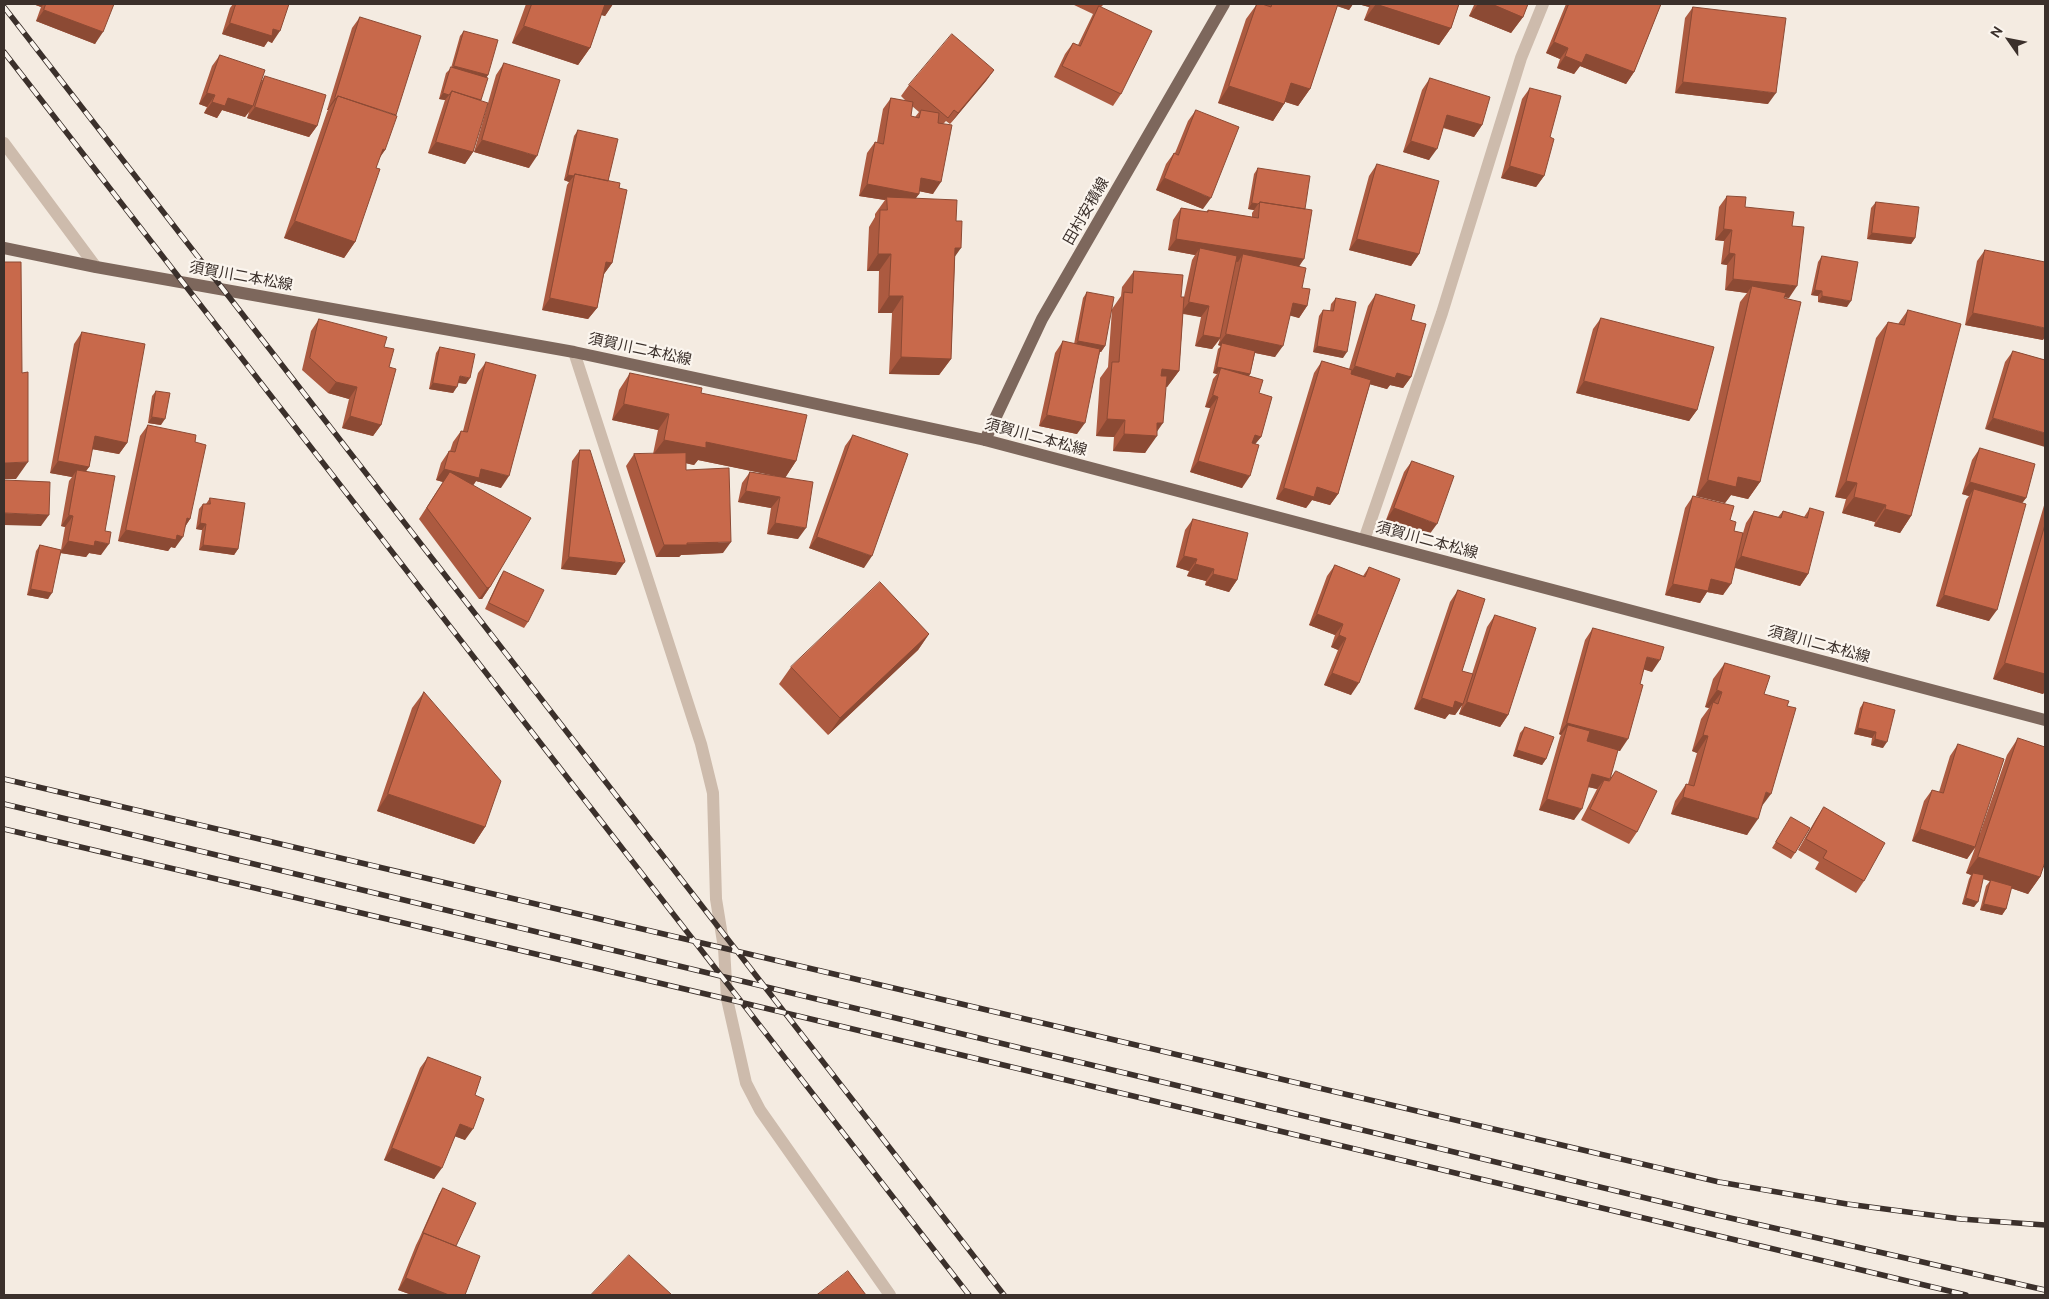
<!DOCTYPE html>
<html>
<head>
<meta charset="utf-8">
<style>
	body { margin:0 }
	#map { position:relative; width:2049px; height:1299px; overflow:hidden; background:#f4ebe1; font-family:Ubuntu,sans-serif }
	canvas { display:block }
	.frame { position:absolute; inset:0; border:5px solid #3b302b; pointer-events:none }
	.north { position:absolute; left:1984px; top:15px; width:50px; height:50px; -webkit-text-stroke:4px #fbf5ee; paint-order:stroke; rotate:303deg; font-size:14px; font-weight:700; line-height:20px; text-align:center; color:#3b302b }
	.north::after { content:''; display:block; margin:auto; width:18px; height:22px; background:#3b302b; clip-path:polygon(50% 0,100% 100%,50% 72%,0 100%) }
</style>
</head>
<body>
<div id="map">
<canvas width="2049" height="1299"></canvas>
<div class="frame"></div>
<div class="north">N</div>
</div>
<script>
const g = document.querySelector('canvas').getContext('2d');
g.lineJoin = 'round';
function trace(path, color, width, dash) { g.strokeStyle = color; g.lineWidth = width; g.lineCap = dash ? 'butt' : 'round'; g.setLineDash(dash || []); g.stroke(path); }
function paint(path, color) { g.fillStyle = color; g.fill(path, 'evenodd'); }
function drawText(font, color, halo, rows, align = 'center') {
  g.font = font + ' Ubuntu,"Noto Sans JP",sans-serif'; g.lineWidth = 4.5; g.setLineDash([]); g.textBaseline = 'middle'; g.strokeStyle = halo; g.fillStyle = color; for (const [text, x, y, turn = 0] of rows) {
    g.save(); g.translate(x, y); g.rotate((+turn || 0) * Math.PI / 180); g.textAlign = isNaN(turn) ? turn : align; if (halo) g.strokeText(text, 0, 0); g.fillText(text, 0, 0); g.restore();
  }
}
trace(new Path2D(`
	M4,143L96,267
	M574,352L701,744L713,793L716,899L724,948L727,999L746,1083L760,1110L890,1295
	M1364,540L1442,313L1521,58L1543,4`), '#cdbbac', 12);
trace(new Path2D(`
	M4,248L96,267L574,352L985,440L2045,720
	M985,440L1042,319L1224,4`), '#7d675c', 12);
const rail = new Path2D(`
	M4,7L1004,1295
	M4,52L969,1295
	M4,779L1719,1182L1847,1204L1961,1219L2045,1225
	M4,804L1704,1212L2045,1290
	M4,829L727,999L1966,1295`);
trace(rail, '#3b302b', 5.5);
trace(rail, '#fbf5ee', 4, [11]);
paint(new Path2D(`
	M33,4H114L95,44L36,21L41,7Z
	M233,4H289L272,43L268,41L264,47L222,34L230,8Z
	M526,4H613L605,16L601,15L590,48L578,65L512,43Z
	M1072,4H1104L1101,7L1121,94L1113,106L1054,77L1065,54L1073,43L1078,45L1093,14Z
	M1257,4L1265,5L1266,4H1353L1349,10L1337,6L1310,89L1298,106L1285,102L1284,104L1273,121L1218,103L1246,19Z
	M1358,4H1459L1451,28L1439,45L1364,20L1369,7Z
	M1470,4H1528L1523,17L1511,33L1469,16L1474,5Z
	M1566,4H1661L1634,72L1626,84L1580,66L1574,74L1557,68L1560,59L1546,53Z
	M1693,7L1768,104L1675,93L1685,18Z
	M360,17L385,150L379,158L376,168L355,242L344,258L284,238L327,112L328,110H327L352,28Z
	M464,31L488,75L486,78L481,100L473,152L465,164L428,153L444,103L445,100L439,99L446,73L451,68L460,36Z
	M220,55L261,82L265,76L317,126L309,137L247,118L249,112L245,117L222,110L217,118L204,113L207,107L199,104L212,66Z
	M504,63L529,168L474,152L496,75Z
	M994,70L986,81L950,124L946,121L943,124L933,194L919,191V194L915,198L955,257L951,359L939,375L889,374L892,313H878L879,271H867L869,227L875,217V214L885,200L859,196L867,153L875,142H877L883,109L891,98L906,101L901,96L909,85ZM912,106L919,112L915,117L911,116Z
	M1430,78L1482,125L1474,137L1443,128L1429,160L1403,152L1422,90Z
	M1530,88L1550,137L1544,176L1536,187L1501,178L1522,99Z
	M1196,110L1203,209L1156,190L1166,164L1174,153H1175L1188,121Z
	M578,130L608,181L619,188L612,263L604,274L597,308L588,319L542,310L567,185L569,182L564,180L574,136Z
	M1377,164L1419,254L1411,266L1349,250L1369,176Z
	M1258,168L1305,209L1299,267L1302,288L1307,306L1299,318L1290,315L1275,357L1255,353L1250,374L1249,376L1259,393L1261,437L1255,444L1242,488L1190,472L1210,408L1205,407L1213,379L1217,374L1213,373L1218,349L1221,346L1218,345L1220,339L1212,349L1195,346L1201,317L1183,314L1179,371L1167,387H1166L1157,431L1145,453L1113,451L1114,437L1096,436L1100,378L1108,367L1112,309L1121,296L1122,287L1134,271L1181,297H1184L1192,260L1195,255L1168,250L1173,220L1181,208L1206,212L1208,210L1252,217V213L1254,210L1248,209L1254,174Z
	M1727,196L1745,207L1792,226L1789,298L1784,297L1760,482L1748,499L1731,495L1725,503L1696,496L1740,302L1747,293L1725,290L1727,265L1721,264L1724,241L1715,240L1719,207Z
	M1876,202L1915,238L1911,244L1867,239L1871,208Z
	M1985,250L2043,340L1965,325L1977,261Z
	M1822,256L1847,307L1818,302V296L1811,295L1818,262Z
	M1087,292L1105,346L1101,352H1100L1077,434L1039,426L1055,353L1063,341L1074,344L1083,298Z
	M1376,294L1411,320V377L1403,388L1390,385L1387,389L1370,384L1338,494L1330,505L1312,500L1306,508L1276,499L1314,373L1322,361L1349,369L1368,306Z
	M1336,298L1343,358L1313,352L1319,316L1323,310L1330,311L1331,304Z
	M1908,310L1911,516L1900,533L1874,526L1875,522L1842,513L1846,499L1835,497L1876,338L1888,322L1898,324Z
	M1601,318L1697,410L1689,421L1576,393L1593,329Z
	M319,319L389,367L381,425L373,436L342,428L349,399L328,393L302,370L311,331Z
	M82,332L127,443L119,454L92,449L89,467L86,471L101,555L89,553L86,557L61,553L48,599L27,595L36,551L40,545L61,550L65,527L61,526L69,481L72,477L50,473L74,344Z
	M440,347L466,384L458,383L453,393L429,389L436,353Z
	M2013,351L2045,360L1985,429L2005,362Z
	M486,362L501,488L476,481L473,485L490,587L482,599H479L419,519L443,482L436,480L441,463L449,451H450L453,442L461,431H463L478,373Z
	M630,373L701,393L796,461L785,478L798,539L767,534L771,508L738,502L742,483L750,472L782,477L698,460L694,465L686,463V470L723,553L681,555L679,557H656L626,466L634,454H653L658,430L612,420L619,390Z
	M156,391L161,425L148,423L152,396Z
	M148,425L195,442L190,519L185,527L175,548L171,547L168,551L118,541L140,436Z
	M853,435L864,568L809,548L845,446Z
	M1980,448L2026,498L2022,502L1989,621L1936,606L1966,500L1969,496L1962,494L1972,460Z
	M580,450L616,575L561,569L572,461Z
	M1412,461L1429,535L1386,520L1404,472Z
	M1693,496L1730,520L1734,531L1743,533L1746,523L1754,511L1778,517L1783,511L1804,517L1810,508L1808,574L1800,586L1735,568L1723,595L1707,592L1700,603L1665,595L1685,508Z
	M210,498L238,549L234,555L199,550L202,530L196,529L199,509L203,504H206Z
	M2045,502V691L2043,694L1993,679Z
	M1193,519L1237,580L1229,592L1205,585L1206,581L1187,576L1189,571L1176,567L1185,530Z
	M1335,565L1363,576L1369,567L1351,695L1324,685L1338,650L1331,647L1335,635L1309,625L1327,576Z
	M504,571L528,622L524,628L485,609L500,577Z
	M1458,590L1462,671L1472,674L1487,627L1495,615L1508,715L1500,727L1459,714L1462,705L1455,715L1449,714L1445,719L1414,709L1450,602Z
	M1593,628L1652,672L1644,669L1620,751L1609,748L1608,781L1616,771L1637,832L1629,844L1581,820L1597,789L1588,787L1574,820L1539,810L1560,737L1561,735L1559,734L1585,640Z
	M929,634L918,650L828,735L779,684L791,667Z
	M1725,663L1764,694L1762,806L1747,835L1671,814L1675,801L1686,784H1688L1697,753L1692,751L1701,719L1709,708L1705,707L1713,679Z
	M424,692L485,827L474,844L377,811L412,708Z
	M1864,702L1883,748L1871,745L1872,738L1854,734L1860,708Z
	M1525,727L1546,759L1542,765L1513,756L1520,733Z
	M2018,738L2040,877L2028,894L2011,888L2006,909L2002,915L1980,910L1986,886L1990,881L1983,879L1974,907L1962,904L1969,879L1971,875L1966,873L1975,848L1967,859L1912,841L1924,801L1932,790L1939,792L1950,756L1958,744L1980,833L2007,755Z
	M1824,807L1864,881L1856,893L1815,869L1819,862L1798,850L1816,819Z
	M1791,817L1795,853L1791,859L1772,848Z
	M428,1057L475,1095L465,1140L455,1136L434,1179L384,1160L420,1068Z
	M443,1188L456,1246L465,1295H412L398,1290L416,1245L419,1239L439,1194Z`), '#ac5a40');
paint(new Path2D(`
	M33,4H44L41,7Z
	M602,4H613L605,16L596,13Z
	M1331,4H1353L1349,10Z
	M1358,4H1371L1369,7Z
	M1376,4L1451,28L1439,45L1364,20Z
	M1478,4H1492L1523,17L1511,33L1469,16Z
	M44,10L103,32L95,44L36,21Z
	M230,23L273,29L280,31L272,43L268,41L264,47L222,34Z
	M524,26L590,48L578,65L512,43Z
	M1554,42L1568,48L1560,59L1546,53Z
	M1586,54L1634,72L1626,84L1580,66L1574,74L1557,68L1565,56Z
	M454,66L488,75L484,81L450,72Z
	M994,70L986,81L950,124L958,113Z
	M1683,82L1776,93L1768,104L1675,93Z
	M1291,83L1310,89L1298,106L1280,100Z
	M1229,86L1284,104L1273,121L1218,103Z
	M207,93L215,95L207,107L199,104Z
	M443,93L449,95L445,100L439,99Z
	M228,98L253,106L245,117L222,110L217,118L204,113L212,102Z
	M335,98L336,99L328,110H327Z
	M255,107L317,126L309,137L247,118Z
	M1447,115L1482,125L1474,137L1439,126Z
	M482,140L537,156L529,168L474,152Z
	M1411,141L1437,149L1429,160L1403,152Z
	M436,142L473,152L465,164L428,153Z
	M383,149L385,150L374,166Z
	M1510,166L1544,176L1536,187L1501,178Z
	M568,175L574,176L569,182L564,180Z
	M921,178L941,182L933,194L913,190Z
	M1164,178L1211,198L1203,209L1156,190Z
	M867,184L919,194L911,205L887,197L885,200L859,196Z
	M1252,203L1258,204L1254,210L1248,209Z
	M295,221L355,242L344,258L284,238Z
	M1724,229L1732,230L1724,241L1715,240Z
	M1872,233L1915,238L1911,244L1867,239Z
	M1176,239L1304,259L1296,271L1243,254L1238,262L1198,255L1200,248L1195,255L1168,250Z
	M1357,239L1419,254L1411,266L1349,250Z
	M955,248H961L949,265Z
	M1729,253L1735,254L1727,265L1721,264Z
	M878,254H891L879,271H867Z
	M606,262L612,263L604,274Z
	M1733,279L1797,286L1789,298L1750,293L1752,286L1747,293L1725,290Z
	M1815,290L1822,291L1818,296L1811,295Z
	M889,296H903L892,313H878Z
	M1822,296L1851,301L1847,307L1818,302Z
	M550,298L597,308L588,319L542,310Z
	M1189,302L1209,306L1201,317L1181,313Z
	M1293,303L1307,306L1299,318L1284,314Z
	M1973,313L2045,328V337L2043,340L1965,325Z
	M1226,334L1283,346L1275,357L1222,346V343L1221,346L1218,345Z
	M1203,335L1220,338L1212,349L1195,346Z
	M1078,341L1105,346L1101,352L1074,347Z
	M1317,346L1347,352L1343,358L1313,352Z
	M901,357L951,359L939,375L889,374Z
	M1355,366L1397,373L1411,377L1403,388L1390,385L1387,389L1347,378Z
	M1217,367L1250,374L1246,380L1221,368L1217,374L1213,373Z
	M1162,369L1179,371L1167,387L1150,386Z
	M460,376L470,378L466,384L455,382Z
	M1584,381L1697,410L1689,421L1576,393Z
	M336,382L357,387L349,399L328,393Z
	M433,383L457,387L453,393L429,389Z
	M1213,395L1218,397L1210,408L1205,407Z
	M624,404L669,414L658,430L612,420Z
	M1047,415L1085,423L1077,434L1039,426Z
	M350,416L381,425L373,436L342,428Z
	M152,417L165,419L161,425L148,423Z
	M1993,418L2045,433V447L1985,429Z
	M1107,419L1125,420L1114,437L1096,436Z
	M1157,423H1163L1154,436H1157L1145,453L1113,451L1124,434Z
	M1255,435L1261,437L1252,448L1247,446Z
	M95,436L127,443L119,454L86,448Z
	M664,440L706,442L796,461L785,478L698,460L694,465L652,456Z
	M58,461L89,467L81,478L77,470L72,477L50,473Z
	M1198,461L1250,476L1242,488L1190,472Z
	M28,462L16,479H4V463Z
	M444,469H481L509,476L501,488L476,481L471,489L450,472L443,482L436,480Z
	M1738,477L1760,482L1748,499L1731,495L1725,503L1696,496L1708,480Z
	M1846,481L1857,483L1846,499L1835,497Z
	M1970,482L2026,498L2018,509L1974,489L1969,496L1962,494Z
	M1317,487L1338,494L1330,505L1312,500L1306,508L1276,499L1284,488Z
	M746,491L780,497L771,508L738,502Z
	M1854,497L1886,505L1875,522L1842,513Z
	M1394,508L1437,524L1429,535L1386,520Z
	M1885,509L1911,516L1900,533L1874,526Z
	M4,513L49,515L41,526L4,525Z
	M69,515L73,516L65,527L61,526Z
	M187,518L190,519L182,531Z
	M200,523L206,524L202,530L196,529Z
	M775,523L806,528L798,539L767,534Z
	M126,530L177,535L183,537L175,548L171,547L168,551L118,541Z
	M817,537L872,556L864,568L809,548Z
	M68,541H95L109,544L101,555L89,553L86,557L60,553Z
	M731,542L723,553L681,555L679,557H656L664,545Z
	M203,545L238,549L234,555L199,550Z
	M1184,556L1197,559L1189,571L1176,567Z
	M1741,556L1808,574L1800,586L1733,567Z
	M569,557L624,563L616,575L561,569Z
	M1195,564L1214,569L1206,581L1187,576Z
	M1213,574L1237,580L1229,592L1205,585Z
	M1711,579L1731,584L1723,595L1707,592L1700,603L1665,595L1673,584Z
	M490,587L482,599H479L487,588Z
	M31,589L52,593L48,599L27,595Z
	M1944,595L1997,610L1989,621L1936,606Z
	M1317,614L1343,624L1335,635L1309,625Z
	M929,634L918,650L828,735L840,718Z
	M1339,635L1346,638L1338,650L1331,647Z
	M1647,657L1660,660L1652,672L1639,668Z
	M2005,663L2045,674V691L2043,694L1993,679Z
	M1332,673L1359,683L1351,695L1324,685Z
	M1717,690L1722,692L1712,705L1713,702L1709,708L1705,707Z
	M1422,698L1455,701L1463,704L1455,715L1449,714L1445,719L1414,709Z
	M1467,702L1508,715L1500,727L1459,714Z
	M1567,723L1628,739L1620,751L1565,736L1568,725L1561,735L1559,734Z
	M1858,728L1876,732L1872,738L1854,734Z
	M1703,735L1708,736L1697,753L1692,751Z
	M1875,739L1887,742L1883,748L1871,745Z
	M1517,750L1546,759L1542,765L1513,756Z
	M1592,774L1610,779L1602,790L1604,780L1597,789L1584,786Z
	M1766,792L1771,794L1759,810Z
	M388,794L485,827L474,844L377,811Z
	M1683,797L1758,819L1747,835L1671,814Z
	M1547,799L1582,809L1574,820L1539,810Z
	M1920,829L1975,847L1967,859L1912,841Z
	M1978,857L2040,877L2028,894L1972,875L1973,873L1971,875L1966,873Z
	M1966,898L1978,902L1974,907L1962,904Z
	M1984,904L2006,909L2002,915L1980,910Z
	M460,1124L473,1129L465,1140L451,1135Z
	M392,1148L442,1168L434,1179L384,1160Z
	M406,1278L449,1295H412L398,1290Z`), '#8c4a34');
const building = new Path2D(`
	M46,4H114L103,32L44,10Z
	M236,4H289L280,31L273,29L272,36L230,23Z
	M532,4H605L590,48L524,26Z
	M1257,4H1262L1271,7L1272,4H1338L1310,89L1291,83L1284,104L1229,86Z
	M1376,4H1459L1451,28Z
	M1492,4H1528L1523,17Z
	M1569,4H1661L1634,72L1586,54L1582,63L1565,56L1568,48L1554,42Z
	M1099,6L1152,31L1121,94L1062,66L1073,43L1080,46Z
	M1693,7L1786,18L1776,93L1683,82Z
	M360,17L421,36L396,115L338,96L336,99L335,98Z
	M464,31L498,40L488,75L454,66Z
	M952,34L994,70L958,113L954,110L948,118L909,85Z
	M220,55L265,70L253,106L228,98L225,106L212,102L215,95L207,93Z
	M504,63L560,80L537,156L482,140Z
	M451,67L488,78L481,100L452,91L449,95L443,93Z
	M265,76L326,95L317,126L255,107Z
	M1430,78L1490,97L1482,125L1447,115L1437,149L1411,141Z
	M1530,88L1561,96L1550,137L1554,139L1544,176L1510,166Z
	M452,91L488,103L473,152L436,142Z
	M338,96L397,116L385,150L383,149L376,168L380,169L355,242L295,221Z
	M891,98L913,102L911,116L919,118L921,110L939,113L938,123L952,125L941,182L921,178L919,194L867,184L875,142L883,144Z
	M1196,110L1239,127L1211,198L1164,178L1174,153L1178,155Z
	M578,130L618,139L608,181L575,174L574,176L568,175Z
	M1377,164L1439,181L1419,254L1357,239Z
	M1258,168L1310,176L1305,209L1260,202L1258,204L1252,203Z
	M575,174L620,183L619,188L627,190L612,263L606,262L597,308L550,298Z
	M1727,196L1746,197L1745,207L1794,212L1792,226L1804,227L1797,286L1733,279L1735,254L1729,253L1732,230L1724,229Z
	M887,197L957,200L956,221H962L961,248H955L951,359L901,357L903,296H889L891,254H878L880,210H887Z
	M1260,202L1312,210L1304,259L1176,239L1181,208L1208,212V210L1258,218Z
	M1876,202L1919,207L1915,238L1872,233Z
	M1200,248L1237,256L1220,338L1203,335L1209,306L1189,302Z
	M1985,250L2045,262V328L1973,313Z
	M1243,254L1306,268L1302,288L1310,289L1307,306L1293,303L1283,346L1226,334Z
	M1822,256L1858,262L1851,301L1822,296V291L1815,290Z
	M4,262H21L22,373L28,372V462L4,463Z
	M1134,271L1183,275L1181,297H1184L1179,371L1162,369L1161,376H1167L1163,423H1157V436L1124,434L1125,420L1107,419L1112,362H1119L1124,292L1132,293Z
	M1752,286L1786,293L1784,298L1801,302L1760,482L1738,477L1736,487L1708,480Z
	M1087,292L1114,297L1105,346L1078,341Z
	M1376,294L1415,305L1411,320L1426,324L1411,377L1397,373L1395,378L1355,366Z
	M1336,298L1356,302L1347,352L1317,346L1323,310L1333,311Z
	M1908,310L1961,324L1911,516L1885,509L1886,505L1854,497L1857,483L1846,481L1888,322L1904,325Z
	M1601,318L1714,347L1697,410L1584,381Z
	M319,319L387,337L384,347L394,349L389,367L396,369L381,425L350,416L357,387L336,382L310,358Z
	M82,332L145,344L127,443L95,436L89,467L58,461Z
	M1063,341L1100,349L1085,423L1047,415Z
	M1222,343L1255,351L1250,374L1217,367Z
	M440,347L475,354L470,378L460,376L457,387L433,383Z
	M2013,351L2045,360V433L1993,418Z
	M1322,361L1352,370L1351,374L1371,380L1338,494L1317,487L1314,497L1284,488Z
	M486,362L536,375L509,476L481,469L479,478L444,469L449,451L455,452L461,431L467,432Z
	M1221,368L1263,380L1259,393L1272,397L1261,437L1255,435L1252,443L1259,445L1250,476L1198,461L1218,397L1213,395Z
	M630,373L702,388L701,393L807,415L796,461L706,442V448L664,440L669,414L624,404Z
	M156,391L170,393L165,419L152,417Z
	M148,425L196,435L195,442L206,445L190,519L187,518L183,537L177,535L176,540L126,530Z
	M853,435L908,454L872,556L817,537Z
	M1980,448L2035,464L2026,498L1970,482Z
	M580,450H590L625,561L624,563L569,557Z
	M686,453V470L729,468L731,542L687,543V545H664L634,454Z
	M1412,461L1454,476L1437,524L1394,508Z
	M77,470L115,476L105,531L111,532L109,544L95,541L94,546L68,541L73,516L69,515Z
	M450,472L531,518L490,587L487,588L427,508Z
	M750,472L813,482L806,528L775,523L780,497L746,491Z
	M4,480L50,482L49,515L4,513Z
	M1974,489L2026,504L1997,610L1944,595Z
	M1693,496L1734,506L1730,520L1736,522L1734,531L1743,533L1731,584L1711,579L1708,591L1673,584Z
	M210,498L245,503L238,549L203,545L206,524L200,523L203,504H210Z
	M1810,508L1824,512L1808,574L1741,556L1754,511L1781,518L1783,511L1807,518Z
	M1193,519L1248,533L1237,580L1213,574L1214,569L1195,564L1197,559L1184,556Z
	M2045,525V674L2005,663Z
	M40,545L61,550L52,593L31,589Z
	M1335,565L1365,577L1369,567L1400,579L1359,683L1332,673L1346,638L1339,635L1343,624L1317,614Z
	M504,571L544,590L528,622L489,603Z
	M880,582L929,634L840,718L791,667Z
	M1458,590L1485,599L1462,671L1473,674L1463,704L1455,701L1453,708L1422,698Z
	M1495,615L1536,628L1508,715L1467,702Z
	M1593,628L1664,647L1660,660L1647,657L1640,684L1643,685L1628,739L1567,723Z
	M1725,663L1770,676L1764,694L1789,701L1787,706L1796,708L1771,794L1766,792L1758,819L1683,797L1686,784L1694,786L1708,736L1703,735L1713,702L1718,704L1722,692L1717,690Z
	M424,692L501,781L485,827L388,794Z
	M1864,702L1895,710L1887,742L1875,739L1876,732L1858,728Z
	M1568,725L1590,731L1587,741L1618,750L1610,779L1592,774L1582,809L1547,799Z
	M1525,727L1554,737L1546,759L1517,750Z
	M2018,738L2045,747V862L2040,877L1978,857Z
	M1958,744L2004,759L1975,847L1920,829L1932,790L1943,793Z
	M1616,771L1657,791L1637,832L1590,809L1604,780L1609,781Z
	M1824,807L1885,843L1864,881L1823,858L1827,851L1806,839Z
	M1791,817L1810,828L1795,853L1776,842Z
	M1973,873L1984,875L1978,902L1966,898Z
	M1991,880L2012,886L2006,909L1984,904Z
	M428,1057L481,1077L475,1095L484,1099L473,1129L460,1124L442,1168L392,1148Z
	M443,1188L476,1203L456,1246L423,1233Z
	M424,1233L480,1256L465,1295H449L406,1278Z
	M629,1255L672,1295H591Z
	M848,1271L866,1295H817Z`);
paint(building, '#c8694b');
trace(building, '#8c4a34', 1);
drawText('15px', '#3b302b', '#fbf5ee', [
	["田村安積線",1086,211,-60],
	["須賀川二本松線",241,276,10],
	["須賀川二本松線",640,349,12],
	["須賀川二本松線",1036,437,15],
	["須賀川二本松線",1427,540,15],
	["須賀川二本松線",1819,644,15]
]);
</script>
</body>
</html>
